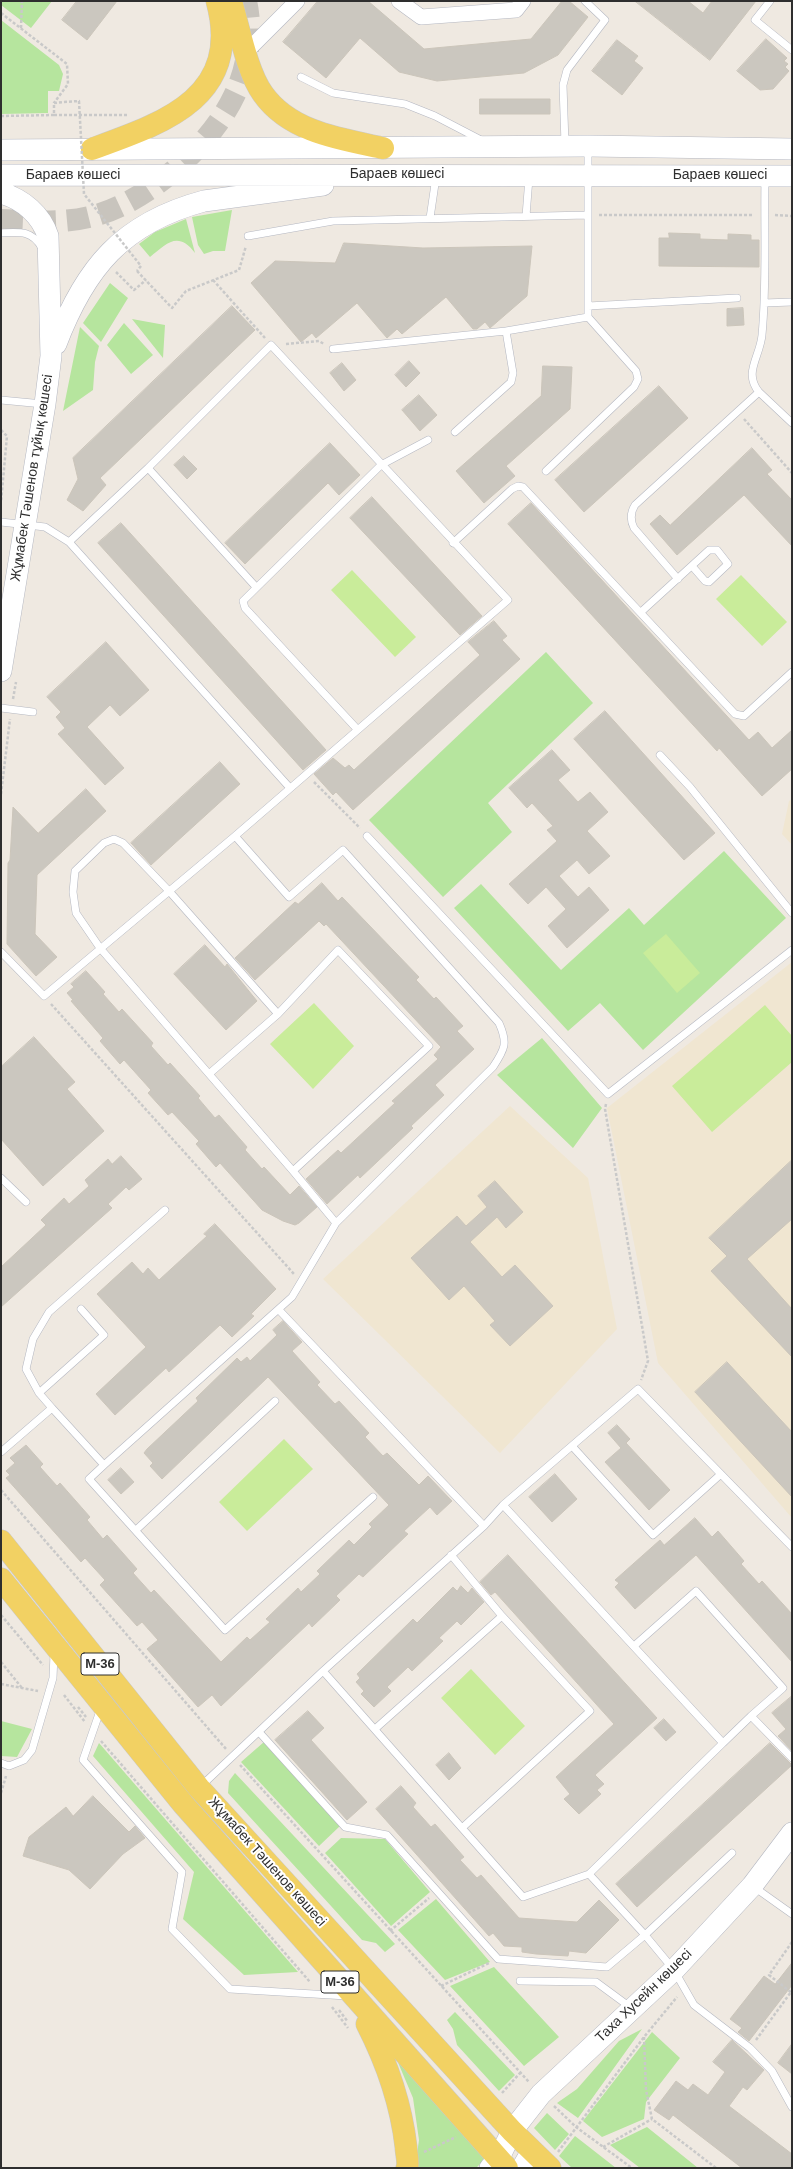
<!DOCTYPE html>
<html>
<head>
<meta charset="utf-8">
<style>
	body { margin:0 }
	#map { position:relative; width:793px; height:2169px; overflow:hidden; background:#efe9e1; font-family:Arial,sans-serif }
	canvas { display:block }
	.frame { position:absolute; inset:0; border:2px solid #2e2e2e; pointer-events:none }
</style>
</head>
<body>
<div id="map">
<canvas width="793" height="2169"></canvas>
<div class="frame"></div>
</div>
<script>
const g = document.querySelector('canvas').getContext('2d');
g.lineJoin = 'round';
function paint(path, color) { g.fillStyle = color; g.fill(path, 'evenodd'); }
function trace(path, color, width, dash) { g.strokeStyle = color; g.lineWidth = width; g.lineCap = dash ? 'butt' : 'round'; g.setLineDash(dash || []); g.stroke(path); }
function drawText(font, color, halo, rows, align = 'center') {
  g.font = font + ' Arial,sans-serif'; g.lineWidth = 4; g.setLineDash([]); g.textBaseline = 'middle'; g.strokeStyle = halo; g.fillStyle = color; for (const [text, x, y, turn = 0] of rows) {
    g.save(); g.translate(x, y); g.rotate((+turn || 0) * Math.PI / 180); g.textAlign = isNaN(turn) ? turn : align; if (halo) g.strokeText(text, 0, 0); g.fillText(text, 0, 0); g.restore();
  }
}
paint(new Path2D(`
	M792,799V845L782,834L789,801Z
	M792,962V1518L658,1363L607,1108Z
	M510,1106L588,1178L617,1329L500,1453L323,1279Z`), '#f0e6d1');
paint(new Path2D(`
	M1,1H52L31,28L1,5Z
	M1,20L59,65L63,74L59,91H48V113L1,114Z
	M232,210L225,251H213L204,254L198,245L192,217Z
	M186,219L195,253C178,230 166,244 150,257L139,244L155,232Z
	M110,283L128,298L101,342L83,323Z
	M132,319L165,325L163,358Z
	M124,323L153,355L131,374L107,345Z
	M80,327L99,346L95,362L93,390L63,411Z
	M546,652L593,703L488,803L512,832L443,897L369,820Z
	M724,851L786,918L643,1050L600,1003L568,1031L454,908L481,884L561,970L629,908L644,925Z
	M542,1038L602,1108L573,1148L497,1075Z
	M1,1721L32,1729L17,1757L1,1756Z
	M264,1742L340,1826L319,1846L241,1762Z
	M99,1743L298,1972L244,1975L183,1919L194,1872L93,1756Z
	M235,1773L395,1944L385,1952L376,1943L362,1940L228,1793L229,1781Z
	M341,1838L385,1839L430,1892L391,1926L325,1853Z
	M436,1899L490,1962L445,1980L398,1930Z
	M494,1967L559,2037L524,2066L450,1986Z
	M455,2012L515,2075L499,2091L457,2045L453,2029L447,2020Z
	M642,2029L578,2118L557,2103L577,2089L619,2041Z
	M652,2032L680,2058L646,2102L644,2119L602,2137L583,2121Z
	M397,2060L485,2159L476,2168H415L419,2140L413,2098Z
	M547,2113L569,2134L555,2150L534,2128Z
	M647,2127L698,2168H640L610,2145Z
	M575,2136L616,2168H572L559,2156Z`), '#b6e59e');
paint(new Path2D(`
	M352,570L416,637L395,657L331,590Z
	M741,575L787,622L762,646L716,599Z
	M666,934L700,973L677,993L643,953Z
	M314,1003L354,1046L313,1089L270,1044Z
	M765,1005L792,1036V1062L712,1132L672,1086Z
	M284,1439L313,1469L247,1531L219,1502Z
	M471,1669L525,1726L495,1755L441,1698Z`), '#c9ec9a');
const building = new Path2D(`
	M77,1H117L87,40L62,20Z
	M318,1H368L424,49L531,39L562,1H569L588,17L558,55L524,73L437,81L399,72L360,38L326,78L283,42Z
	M635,1H688L703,13L712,1H756L710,60Z
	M766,39L787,58L784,61L788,64L785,67L789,71L773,89L760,90L737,71Z
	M617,40L638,56L634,61L643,68L622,95L592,71Z
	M480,99H550V114H480Z
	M669,233L700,234V239L728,240V234L751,235V240H759V267L659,266V238H669Z
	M344,243L423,248L532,246L527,296L490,328L485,322L477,329H473L446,297L402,334L397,329L387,338L357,303L316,338L312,333L301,342L251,283L275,261L335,263Z
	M232,306L255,330L100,478L106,485L83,511L67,500L78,479L73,458Z
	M743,308L744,325L727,326V309Z
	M409,361L420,373L406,387L395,375Z
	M342,363L356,380L344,391L330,373Z
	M543,366L572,367L570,409L506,466L515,476L484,503L456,471L541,396Z
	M659,386L688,418L584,512L555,480Z
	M419,395L437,415L420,431L402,410Z
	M330,443L360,475L339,495L328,483L245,564L225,543Z
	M752,448L772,470L767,474L792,500V546L744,495L677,555L650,524L660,515L670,525Z
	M184,456L197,469L187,479L174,465Z
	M372,497L482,616L460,635L350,518Z
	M531,503L749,740L758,732L772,748L792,730V769L762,796L719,748L717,751L508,524Z
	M121,523L326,750L303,770L98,543Z
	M494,621L507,636L502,640L520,659L353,810L336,792L333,795L314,774L333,758L345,768L349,765L354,770L480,655L468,642Z
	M106,642L149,690L120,716L110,705L87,727L124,768L105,785L58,734L65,728L56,717L61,712L47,697Z
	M605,711L715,833L684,860L574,739Z
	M552,750L570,770L558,780L578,802L590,792L608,812L587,831L610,856L589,874L577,860L559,876L578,897L589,887L609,910L567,948L548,926L566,909L546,887L528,904L509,884L557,841L547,830L553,826L532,803L527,808L509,788Z
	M220,762L240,784L151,865L131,843Z
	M86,789L106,811L37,875L35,934L57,957L36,976L7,944L8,863L10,860L13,807L38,833Z
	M322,883L338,901L342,897L419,977L416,980L434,999L436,997L463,1026L457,1031L474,1049L435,1085L444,1095L411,1126L413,1128L360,1178L358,1175L327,1204L306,1179L338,1150L341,1153L395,1103L392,1101L438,1059L434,1055L441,1047L326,924L324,926L319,921L255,980L235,958L295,902L298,904Z
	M205,945L225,967L227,964L257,1001L226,1030L174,974Z
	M86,971L105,992L103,994L119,1012L122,1009L153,1043L151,1046L168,1065L170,1063L200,1096L198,1098L215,1118L219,1115L247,1147L245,1150L262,1169L264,1167L290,1195L299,1186L317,1207L299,1223L295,1225L283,1221L262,1210L220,1163L216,1167L196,1144L199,1141L172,1112L168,1115L148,1093L151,1090L124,1060L120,1064L100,1041L103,1038L71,1001L73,1000L67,993L74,987L71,984Z
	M34,1037L75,1082L67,1089L104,1131L43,1186L1,1139V1067Z
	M121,1156L142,1179L129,1190L126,1187L108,1204L112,1208L1,1307V1267L46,1225L41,1220L64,1198L69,1204L89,1186L85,1180L108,1159L112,1164Z
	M792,1160V1219L747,1259L792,1309V1357L711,1271L727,1256L709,1238Z
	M495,1181L523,1212L506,1228L497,1217L470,1242L502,1277L515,1265L553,1306L510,1346L490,1325L495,1321L464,1286L449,1300L411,1258L457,1216L466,1226L487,1207L478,1196Z
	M215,1224L276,1289L251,1314L254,1316L232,1337L220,1325L169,1372L166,1368L115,1415L96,1394L146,1347L97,1294L132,1262L143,1274L148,1268L159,1280L207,1236L204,1234Z
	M283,1321L302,1342L292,1351L320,1382L317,1385L335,1404L339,1401L369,1433L365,1437L383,1456L387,1453L419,1485L428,1476L452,1501L437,1515L430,1507L404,1531L408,1534L363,1577L359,1574L336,1596L340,1600L312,1627L309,1623L221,1706L212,1695L198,1707L147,1649L158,1640L142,1622L137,1626L100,1585L105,1580L85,1558L81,1562L6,1478L10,1475L6,1471L15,1463L10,1458L26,1445L43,1464L40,1467L57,1486L60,1483L90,1517L87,1520L103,1539L107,1535L137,1569L133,1573L151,1593L154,1590L221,1662L247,1637L250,1640L270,1622L266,1619L298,1588L301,1592L320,1574L317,1571L349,1540L354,1545L372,1527L369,1524L389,1505L268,1377L162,1479L150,1466L153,1463L144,1453L147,1449L198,1401L196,1398L237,1358L241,1362L247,1357L250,1361L277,1335L273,1330Z
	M727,1362L792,1432V1497L695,1392Z
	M617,1425L630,1439L626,1443L670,1490L649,1510L605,1462L621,1448L608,1433Z
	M121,1468L134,1482L121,1494L108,1480Z
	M555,1474L577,1499L552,1522L529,1497Z
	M695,1518L712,1537L718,1531L744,1561L741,1564L759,1584L762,1581L792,1614V1662L696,1555L635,1609L615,1587L619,1583L615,1580L660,1540L664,1545Z
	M508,1555L657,1718L595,1775L604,1784L597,1790L601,1794L579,1814L564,1799L570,1794L556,1777L614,1724L495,1592L491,1595L480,1582Z
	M461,1586L468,1593L472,1588L484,1602L461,1625L457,1621L439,1638L443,1641L412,1671L408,1667L387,1687L391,1691L374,1707L361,1694L364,1691L356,1682L360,1678L357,1674L413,1619L417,1623L453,1587L457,1591Z
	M792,1696V1751L778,1736L786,1729L772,1713Z
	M308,1711L324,1728L311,1740L367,1802L347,1820L275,1740Z
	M664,1719L676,1732L666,1741L654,1728Z
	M770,1743L792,1765L637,1907L616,1884Z
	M449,1753L461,1768L449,1780L436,1765Z
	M401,1786L416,1803L413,1807L431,1827L435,1824L464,1857L460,1860L477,1878L481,1875L519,1918L577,1922L599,1900L619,1920L586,1953L569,1951L568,1956L536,1954L522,1952V1947L504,1946L493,1933L489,1936L376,1809Z
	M93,1796L129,1832L135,1826L145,1838L123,1854L90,1889L69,1870L23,1856L29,1837L66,1807L73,1816Z
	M792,1963V1985L749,2041L738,2032L742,2028L730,2019L764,1976L775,1984Z
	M732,2040L764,2070L747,2090L743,2087L729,2106L792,2154V2168H742L673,2115L669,2120L654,2110L676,2081L688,2090L693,2084L708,2095L725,2072L713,2062Z
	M792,2044V2074L778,2063Z`);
paint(building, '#cbc7bf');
trace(building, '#cbc5ba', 1);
trace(new Path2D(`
	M1,220C30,221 60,224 89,217C144,205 210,147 234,96C248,68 253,32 246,1`), '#c8c4bd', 22, [22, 11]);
const lane = new Path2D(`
	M770,1L755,20L792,50
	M301,77L333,93L405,104L435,116L483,141
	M565,144L563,85L567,70L605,20L585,1
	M526,216L529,178
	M430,218L436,177
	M1,233C19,232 32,230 42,248
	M248,236L333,221L587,215
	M764,303L792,302
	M588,306L737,298
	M333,349L506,331
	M759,392L792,423
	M1,400L43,404
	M455,432L511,382L513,373L506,331L588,317
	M546,471L634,387L638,379L636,371L588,317V148
	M1,522L45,527L69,542L290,788
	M69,542L148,468L256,587
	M453,543L512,489L518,486L523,487L735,714L744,716L792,672
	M678,579L634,528C630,520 630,513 635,505L759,392C743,373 760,357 762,335C767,283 764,230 765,179
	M641,612L709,550H717L728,564L709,582L705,581L692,566
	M1,708L33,712
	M357,729L245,608L243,601L381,465L428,440
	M660,755L690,787L792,913
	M367,836L608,1094L792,950
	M1,952L44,996L235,836L508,600L271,345L148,468
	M278,1014L169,891L123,843L114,839L104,843L75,871L73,892L76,913L100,948L209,1074L278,1014L338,950L429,1046L293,1171L336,1223
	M209,1074L293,1171
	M1,1178L26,1202
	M39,1393L26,1369L33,1339L49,1312L165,1210
	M52,1408L39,1393L104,1335L81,1309
	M572,1446L653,1535L721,1474
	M1,1452L52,1408L104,1465L292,1297L336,1223L493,1067C505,1049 508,1043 499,1023L343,850L289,897L235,836
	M104,1465L89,1479L225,1630L373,1497
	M503,1505L723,1743L751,1716L792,1758
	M484,1526L503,1505L638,1389L792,1547
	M136,1530L275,1401
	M634,1646L696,1591L783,1688L751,1716
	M323,1671L523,1897L589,1874L645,1935L674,1970L694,2005L750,2048L772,2071L792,2107
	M101,1708L83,1760L182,1872L172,1929L230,1989L347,1996
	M375,1729L502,1616L451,1555
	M259,1732L345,1827L387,1835L498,1959L607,1967L645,1935L732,1853
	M1,1763L9,1766L24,1760L32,1750L53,1678L54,1654
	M200,1787L323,1671L484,1526L279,1310
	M462,1828L590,1711L502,1616
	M589,1874L723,1743
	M754,1887L792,1914
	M520,1981L596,1982L630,2007`);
const street = new Path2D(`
	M399,1L421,17L516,10L523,1
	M246,52L297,1`);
const secondary = new Path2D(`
	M1,150L588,146L792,149
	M1,175L792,176
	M1,193C23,199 41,215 48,236L51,356L45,404L1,671
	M56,344C85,268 122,223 204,201L323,185
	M490,2168L498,2160L512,2131L541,2094L674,1970L752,1886L792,1833
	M522,2168L532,2151`);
const primary = new Path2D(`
	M231,1C239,28 247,72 263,94C290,132 340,139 383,148
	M92,149C164,123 243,97 217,1
	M1,1541L199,1788L512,2131L550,2168
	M1,1579L183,1804L507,2168
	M367,2024C387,2063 401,2103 406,2147C406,2153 409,2162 407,2168`);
trace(lane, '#b4b7c1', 8);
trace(street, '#b4b7c1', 16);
trace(secondary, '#b4b7c1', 22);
trace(primary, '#c9c9c9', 23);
trace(new Path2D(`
	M1,13L67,64L68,84L54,103
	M21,28L22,1
	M54,115H128
	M1,116L54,115V103L64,102
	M599,215H754
	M775,215L792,216
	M137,271L172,308L186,291L239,270L246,246
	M116,272L134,290L146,280
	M213,280L265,338
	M286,344L319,341L324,344
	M744,419L792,473
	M1,430L7,436L1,502
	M13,699L16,682
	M314,782L360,828
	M1,794L10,719
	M51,1004L294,1274
	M606,1104L605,1109L648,1361L641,1380
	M1,1490L226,1749
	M1,1615L43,1665
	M1,1662L22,1688
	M1,1684L38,1691
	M64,1695L85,1722
	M78,1707L86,1717
	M101,1741L310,1982
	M240,1765L529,2082
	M1,1793L6,1776
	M390,1931L429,1898
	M792,1942L769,1975L792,1993
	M441,1986L489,1963
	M332,2007L348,2028
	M339,2010L348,2022
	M644,2037L646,2090L652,2119L716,2168
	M756,2040L791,1992
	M502,2093L520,2073
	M554,2106L576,2127L632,2168
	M603,2147L652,2119
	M424,2152L456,2137
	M558,2152L644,2037L677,1997`), '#c9c9c9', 2.5, [3, 2]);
trace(lane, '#fff', 7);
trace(street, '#fff', 15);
trace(secondary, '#fff', 21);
trace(primary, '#f2d163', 22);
trace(new Path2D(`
	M64,102L79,101L84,194L141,266L137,271`), '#c9c9c9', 2.5, [3, 2]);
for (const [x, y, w] of [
	[100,1664,38],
	[340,1982,38]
]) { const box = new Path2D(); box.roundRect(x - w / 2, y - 11, w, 22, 3); g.fillStyle = '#fff'; g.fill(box); trace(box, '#2e2e2e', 1); }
drawText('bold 13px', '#2e2e2e', null, [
	["M-36",100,1664],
	["M-36",340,1982]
]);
drawText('14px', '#2e2e2e', '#fff', [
	["Бараев көшесі",397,174],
	["Бараев көшесі",73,175],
	["Бараев көшесі",720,175],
	["Жұмабек Тәшенов тұйық көшесі",32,478,-81],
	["Жұмабек Тәшенов көшесі",267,1862,48],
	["Таха Хусейн көшесі",644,1996,-44]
]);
</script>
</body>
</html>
